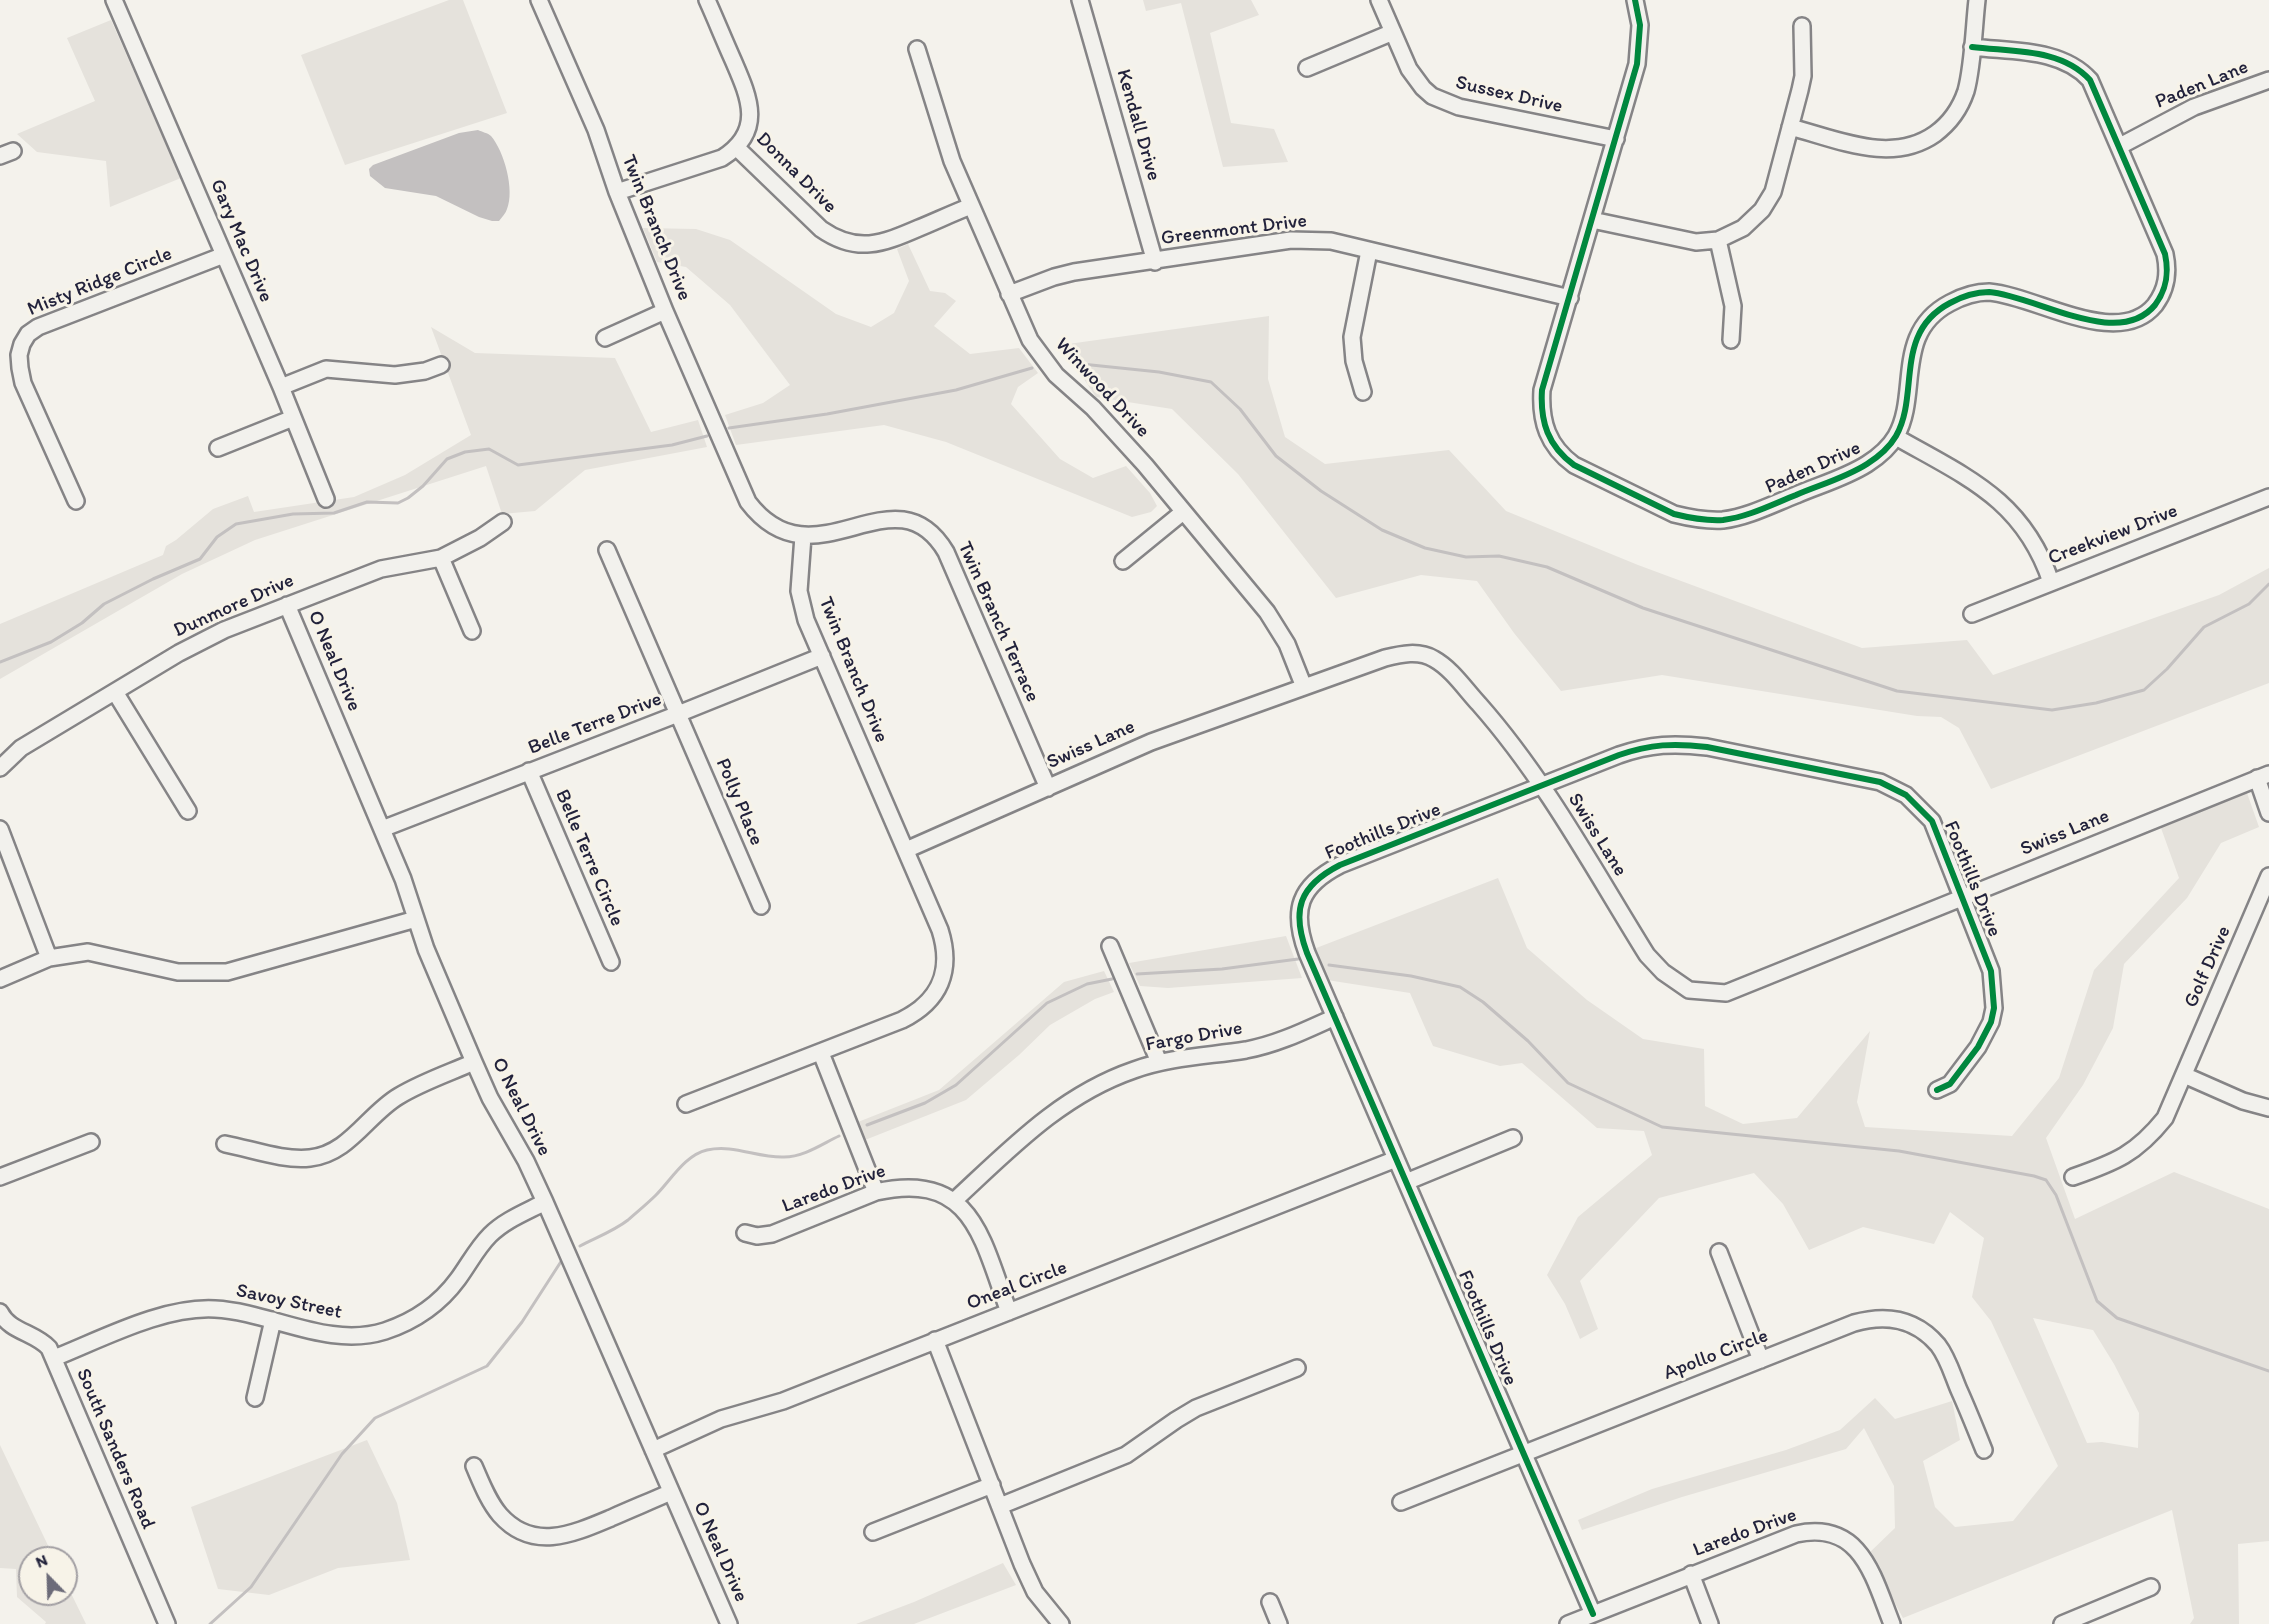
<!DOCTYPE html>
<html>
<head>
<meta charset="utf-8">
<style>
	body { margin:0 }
	#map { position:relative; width:2269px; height:1624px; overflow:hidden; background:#f4f2ec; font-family:Itim,sans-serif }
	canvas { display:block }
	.north { position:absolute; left:18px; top:1546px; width:60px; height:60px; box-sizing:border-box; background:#f7f3e8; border:2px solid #a29fa3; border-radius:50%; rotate:337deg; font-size:16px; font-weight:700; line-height:24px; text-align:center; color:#22223b }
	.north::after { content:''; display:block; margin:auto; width:21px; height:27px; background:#6c6b79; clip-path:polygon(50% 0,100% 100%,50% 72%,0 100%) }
</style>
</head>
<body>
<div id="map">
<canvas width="2269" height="1624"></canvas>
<div class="north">N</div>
</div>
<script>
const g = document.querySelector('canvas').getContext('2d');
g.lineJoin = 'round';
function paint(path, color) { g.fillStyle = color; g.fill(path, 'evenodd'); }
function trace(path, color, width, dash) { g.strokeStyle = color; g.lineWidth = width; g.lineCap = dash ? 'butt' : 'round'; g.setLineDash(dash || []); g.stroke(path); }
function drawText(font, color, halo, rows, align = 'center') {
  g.font = font + ' Itim,sans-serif'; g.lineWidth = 6; g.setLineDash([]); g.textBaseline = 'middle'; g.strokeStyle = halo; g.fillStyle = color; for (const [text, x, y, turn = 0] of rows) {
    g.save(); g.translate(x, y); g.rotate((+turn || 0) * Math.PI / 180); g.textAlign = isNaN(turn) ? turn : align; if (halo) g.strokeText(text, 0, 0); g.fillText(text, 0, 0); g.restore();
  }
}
paint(new Path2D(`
	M449,0H463L507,113L345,165L301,55Z
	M1143,0H1251L1259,15L1210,33L1231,123L1274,129L1288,162L1223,167L1181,3L1146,11Z
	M111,20L181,178L110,207L106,161L37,152L17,134L95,101L67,38Z
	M643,228L696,229L730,240L836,314L871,327L894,313L909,281L897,249L908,244L930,291L945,293L956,301L934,326L970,354L1019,348L1038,373L1018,387L1011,404L1060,459L1093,478L1126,466L1150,493L1157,506L1151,512L1132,517L946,442L884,425L736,445L725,415L763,403L790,385L730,305L686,267L657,262Z
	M1269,316L1268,379L1285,437L1325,464L1449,450L1506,511L1638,565L1862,648L1967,640L1993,675L2219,595L2269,568V683L1991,789L1959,728L1941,717L1917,716L1662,675L1561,691L1514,633L1477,581L1421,575L1336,598L1238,474L1172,409L1096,397L1061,345Z
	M431,327L475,353L615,358L651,432L698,420L707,447L585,470L535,511L502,514L486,466L255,540L182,574L0,679V624L163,555L166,546L176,540L213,509L248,496L254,512L354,497L405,475L471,435Z
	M2247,793L2259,827L2221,843L2187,898L2124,964L2113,1028L2083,1085L2046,1138L2075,1219L2174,1172L2269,1209V1541L2238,1544L2239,1624H2190L2194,1618L2172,1510L1903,1618L1868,1554L1895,1528L1894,1486L1864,1428L1846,1449L1682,1497L1582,1530L1578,1520L1652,1489L1786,1450L1840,1430L1875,1398L1895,1419L1952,1401L1960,1440L1923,1461L1935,1507L1955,1527L2013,1521L2058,1466L1991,1321L1972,1297L1984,1238L1950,1212L1934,1244L1863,1227L1809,1250L1783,1204L1754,1173L1659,1198L1580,1281L1598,1329L1580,1339L1565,1304L1547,1275L1578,1217L1652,1155L1644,1131L1597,1128L1522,1063L1500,1066L1433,1046L1410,993L1327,980L1311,950L1498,878L1527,948L1587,1000L1643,1039L1704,1049L1705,1106L1743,1124L1797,1118L1870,1031L1857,1102L1865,1127L2012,1136L2059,1078L2094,970L2179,878L2161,828ZM2033,1318L2093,1330L2114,1364L2139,1413L2138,1448L2102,1442L2087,1443Z
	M1286,936L1302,978L1168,988L1140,986L1129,963Z
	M1104,971L1114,992L1095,999L1050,1025L1019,1055L966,1100L865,1140L858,1122L939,1090L1064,982Z
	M367,1440L397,1503L410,1560L338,1568L269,1595L218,1589L191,1507Z
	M0,1445L54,1558H30V1594H66V1583L86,1624H45L46,1622L17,1597L16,1569L0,1568Z
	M1003,1563L1016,1585L914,1624H856L914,1602Z`), '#e5e2dc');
paint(new Path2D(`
	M478,130C482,132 488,133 491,136C504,151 515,190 507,209C506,213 502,217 499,221H492L479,217L436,196L385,188L370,176L369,169L373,165L459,133Z`), '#c3c0c0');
trace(new Path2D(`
	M1072,363L1159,372L1211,382L1240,409L1276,456L1321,491L1382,530L1425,548L1466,557L1499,556L1547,567L1643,608L1897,691L2052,710L2096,703L2144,690L2167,669L2204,627L2249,604L2269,584
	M729,428L827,414L956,390L1032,368
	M0,662L51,642L82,623L104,604L153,579L200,559L217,537L236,524L293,514L334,513L367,502L398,503L408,498L423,486L447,459L465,452L489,449L518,465L672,445L707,436
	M1329,965L1411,976L1460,987L1483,1002L1528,1041L1568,1083L1662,1127L1899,1151L2034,1176L2046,1180L2056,1195L2097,1301L2117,1318L2269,1371
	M1137,974L1222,969L1298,959
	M867,1125L925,1103L956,1085L1047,1003L1087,984L1112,979
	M580,1246C595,1238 614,1231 628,1220C637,1212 647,1204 656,1195C671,1180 685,1155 707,1150C734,1144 757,1158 784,1157C804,1157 822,1144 839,1136
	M210,1624L251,1587L342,1454L375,1418L487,1366L522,1322L562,1260`), '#c3c0c0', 3);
const minor = new Path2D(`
	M114,0L281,387L326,499
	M539,0L596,130L617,192L665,311L748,502C815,590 894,465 946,552L1048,788
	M1080,0L1155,262
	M1379,0L1409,69L1423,88L1432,96L1459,107L1616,139
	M1635,0L1640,25L1637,64L1542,390C1540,422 1548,446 1574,465L1674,514C1690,518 1706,521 1723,520C1748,517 1773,504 1796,495C1819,485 1845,478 1867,464C1878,457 1889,448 1896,436C1920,394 1893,333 1950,303C1961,297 1975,292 1989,292C2037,296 2118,350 2155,305C2167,289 2169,273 2165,254L2090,80C2061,48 2012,52 1972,47
	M917,49L952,161L1030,340L1056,375L1093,408L1145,465L1267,612L1287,644L1304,687
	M1307,68L1393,32
	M1790,127C1837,139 1891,165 1935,134C1950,123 1960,109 1966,91C1973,66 1974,26 1977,0
	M2120,146L2194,107L2269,80
	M736,147L821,229C857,254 882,244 919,228C936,221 953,213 971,206
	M0,156L13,151
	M617,192L722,158C765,131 749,97 733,60C724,40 716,20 707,0
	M1592,220L1696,242L1718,240L1743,228L1762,210L1773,192L1800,90L1803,76L1802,26
	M1718,240L1733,306L1731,340
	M1009,294L1054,277L1074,272L1291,240L1331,241L1570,298
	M605,338L665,311
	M281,387L326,369L395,375L425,371L441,365
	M1363,392L1354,361L1352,337L1369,251
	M1896,437C1966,477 2023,499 2051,582
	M218,448L293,418
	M76,501L23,383L20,368L19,355L22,344L28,334L38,327L224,255
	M607,550L761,906
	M441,558L472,631
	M1123,561L1183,512
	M287,605L403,879L426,949L474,1062L490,1098L526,1161L545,1202L729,1624
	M1972,614L2269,497
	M115,692L188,811
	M0,768L21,748L179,653L224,630L381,569L441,558L480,538L503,522
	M529,771L611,962
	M2257,778L2269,813
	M0,829L49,958
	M382,829L678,714L822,656
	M906,850L1151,742L1385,658C1401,654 1419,650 1434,659C1452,669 1465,689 1479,704C1546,780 1594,870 1647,955L1663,972L1689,990L1726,993L2269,774
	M1110,946L1159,1062
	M0,979L49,958L88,952L178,972H227L416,919
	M821,1053L876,1192
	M2184,1075L2243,1101L2269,1108
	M686,1104L902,1020C940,1001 953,971 940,930L806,620L799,591L803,536
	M225,1144C252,1149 283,1161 310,1158C349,1154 368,1114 399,1096C422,1082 449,1073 474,1062
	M0,1177L91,1142
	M2073,1177C2116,1162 2136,1154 2165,1118L2269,876
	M1406,1182L1513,1138
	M955,1200C1010,1149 1061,1095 1134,1070C1170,1057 1208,1056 1246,1050C1278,1044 1306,1030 1335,1017
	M745,1233L757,1236L772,1234L876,1192C973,1170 982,1240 1009,1312
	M1719,1252L1761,1360
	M0,1312C10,1332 34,1332 49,1348L167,1624
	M935,1340L1022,1564L1035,1592L1061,1624
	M54,1358C102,1339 163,1306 215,1309C271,1312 328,1349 385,1331C415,1321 439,1305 458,1279C469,1264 477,1248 490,1235C505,1220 526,1212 545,1202
	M255,1398L273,1320
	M653,1450L721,1419L783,1401L1396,1159
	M474,1466C481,1482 488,1501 500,1515C533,1552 573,1534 611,1518C631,1509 651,1501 671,1492
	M1401,1502L1854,1323C1886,1314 1915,1318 1938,1345C1948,1358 1953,1376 1959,1390C1968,1410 1976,1430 1984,1450
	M1000,1506L1126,1455L1176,1420L1196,1408L1297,1368
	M873,1532L992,1485
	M1691,1574L1710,1624
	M1270,1602L1279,1624
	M1593,1614L1307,953C1291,910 1299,886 1340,865L1619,755C1651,744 1674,743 1707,747L1880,782L1906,795L1932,821L1991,971L1994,1008L1991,1022L1978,1047L1950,1084L1937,1090
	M1568,1624L1796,1534C1861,1520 1873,1576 1892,1624
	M2062,1624L2151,1587`);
trace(minor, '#858486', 20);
trace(minor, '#f2f1ed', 15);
trace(new Path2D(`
	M1635,0L1640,25L1637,64L1542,390C1540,422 1548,446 1574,465L1674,514C1690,518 1706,521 1723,520C1748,517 1773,504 1796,495C1819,485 1845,478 1867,464C1878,457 1889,448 1896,436C1920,394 1893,333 1950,303C1961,297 1975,292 1989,292C2037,296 2118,350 2155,305C2167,289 2169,273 2165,254L2090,80C2061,48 2012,52 1972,47
	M1593,1614L1307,953C1291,910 1299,886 1340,865L1619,755C1651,744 1674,743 1707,747L1880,782L1906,795L1932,821L1991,971L1994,1008L1991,1022L1978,1047L1950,1084L1937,1090`), '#00873e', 6);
drawText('20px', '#22223b', '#f7f3e8', [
	["Paden Lane",2202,85,-22],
	["Sussex Drive",1509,95,13],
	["Kendall Drive",1138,125,74],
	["Donna Drive",796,173,45],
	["Twin Branch Drive",656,228,68],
	["Greenmont Drive",1234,230,-7],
	["Gary Mac Drive",241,241,67],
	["Misty Ridge Circle",100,282,-22],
	["Winwood Drive",1102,388,47],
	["Paden Drive",1813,468,-24],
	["Creekview Drive",2113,535,-21],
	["Dunmore Drive",234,606,-24],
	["Twin Branch Terrace",998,622,66],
	["O Neal Drive",334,661,67],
	["Twin Branch Drive",853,670,68],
	["Belle Terre Drive",595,724,-21],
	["Swiss Lane",1091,745,-24],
	["Polly Place",739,802,67],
	["Foothills Drive",1383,832,-22],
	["Swiss Lane",2065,833,-22],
	["Swiss Lane",1597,835,58],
	["Belle Terre Circle",589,858,67],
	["Foothills Drive",1972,879,68],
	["Golf Drive",2208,967,-66],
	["Fargo Drive",1194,1037,-10],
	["O Neal Drive",521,1107,63],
	["Laredo Drive",834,1189,-20],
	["Oneal Circle",1017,1286,-21],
	["Savoy Street",289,1302,12],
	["Foothills Drive",1487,1328,67],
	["Apollo Circle",1716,1355,-21],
	["South Sanders Road",115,1449,67],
	["Laredo Drive",1745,1533,-20],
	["O Neal Drive",720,1552,66]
]);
</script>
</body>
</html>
